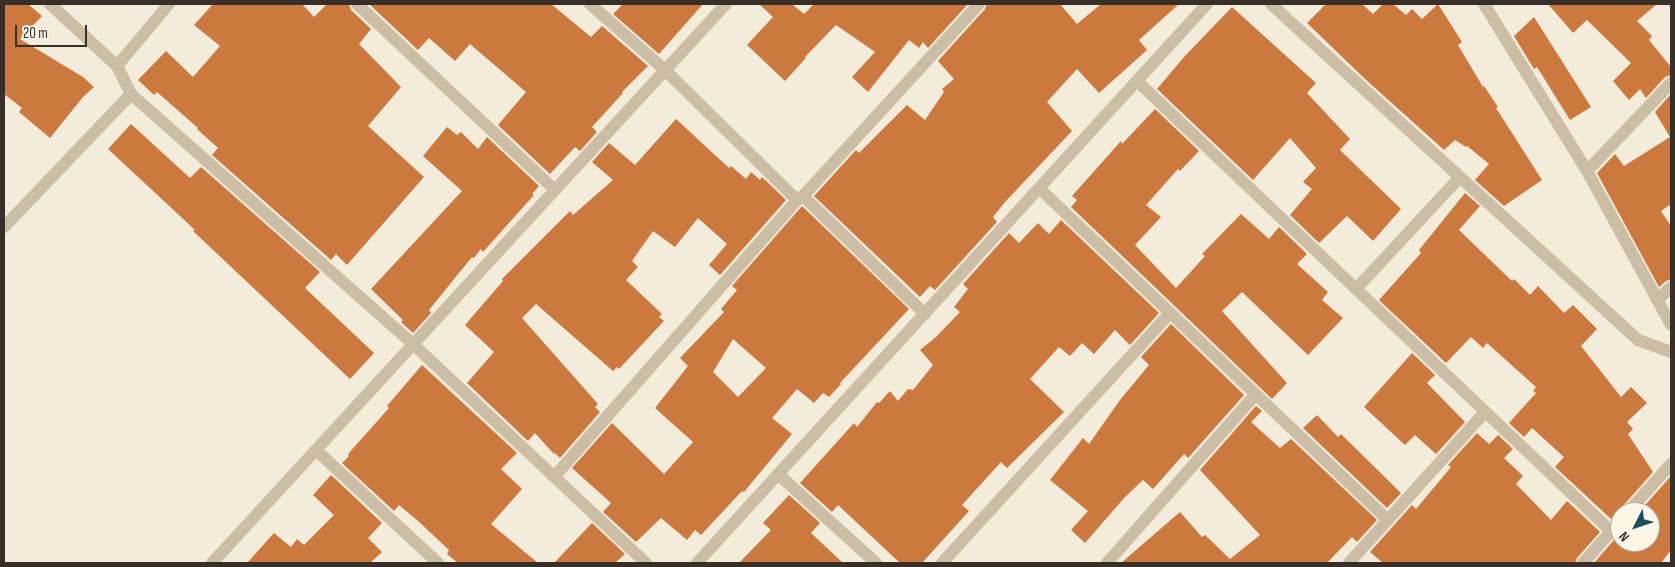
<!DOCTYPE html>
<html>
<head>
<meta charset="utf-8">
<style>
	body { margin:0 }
	#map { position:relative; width:1675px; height:567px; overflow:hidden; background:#f3ecdb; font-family:"Sofia Sans Condensed",sans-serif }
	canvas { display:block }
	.frame { position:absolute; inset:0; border:5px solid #382f28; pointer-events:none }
	.north { position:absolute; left:1610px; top:502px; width:50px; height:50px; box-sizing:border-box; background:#fbf5e8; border:1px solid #ada69b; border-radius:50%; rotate:229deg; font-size:14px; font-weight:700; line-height:20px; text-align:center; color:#382f28 }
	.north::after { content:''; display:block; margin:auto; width:18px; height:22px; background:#1b4d5c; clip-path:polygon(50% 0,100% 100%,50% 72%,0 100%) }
	.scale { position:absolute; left:15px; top:25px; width:72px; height:22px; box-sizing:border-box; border:2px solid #382f28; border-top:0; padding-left:6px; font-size:15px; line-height:18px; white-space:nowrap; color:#382f28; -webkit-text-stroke:4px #fbf5e8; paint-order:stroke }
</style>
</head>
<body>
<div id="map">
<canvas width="1675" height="567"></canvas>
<div class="frame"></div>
<div class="north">N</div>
<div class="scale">20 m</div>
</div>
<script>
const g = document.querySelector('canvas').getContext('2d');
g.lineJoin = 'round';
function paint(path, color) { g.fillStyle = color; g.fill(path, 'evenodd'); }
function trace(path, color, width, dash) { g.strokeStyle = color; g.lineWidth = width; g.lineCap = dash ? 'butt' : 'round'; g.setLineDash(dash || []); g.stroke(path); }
paint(new Path2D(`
	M4,4H28L42,16L20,39L83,77L94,87L83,97L50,138L19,112L22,108L4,94Z
	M213,4H302L314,17L327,4H349L351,10L371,29L359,44L401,87L368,126L424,177L347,265L336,254L331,260L212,155L218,148L197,129L198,128L157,92L154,95L138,80L166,51L193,77L220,46L194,25Z
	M369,4H551L591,37L602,26L648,66L622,92L623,93L592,127L597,132L580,151L575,147L550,174L498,125L526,92L470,44L455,61L429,38L418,50Z
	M623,4H703L659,54L613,14Z
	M759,4H792L804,14L814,4H968L928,48L923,42L919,48L909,40L868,92L852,77L875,52L836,25L805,57L806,58L785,81L747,45L773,17Z
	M987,4H1060L1077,24L1101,4H1179L1139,40L1147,50L1099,93L1077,69L1047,102L1072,131L1005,202L993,217L997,222L935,290L930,286L920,297L814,196L856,150L859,153L907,105L925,120L944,92L942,89L954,79L938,61L985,9Z
	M1326,4H1362L1373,14L1383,4H1393L1406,15L1412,9L1422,19L1438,4L1462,42L1458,45L1483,87L1484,86L1498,107L1496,108L1542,180L1504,206L1475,180L1489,164L1483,159L1467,146L1466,147L1455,140L1444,150L1364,78L1307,23Z
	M1548,4H1657L1637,21L1652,36L1649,40L1671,67V75L1665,77L1646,98L1640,89L1629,100L1613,81L1631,63L1587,20L1573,33Z
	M1232,7L1316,83L1307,93L1350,139L1340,150L1401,209L1373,241L1347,216L1319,243L1290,215L1312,189L1303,182L1316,168L1290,138L1253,180L1157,89L1184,57Z
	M1534,17L1591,107L1570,120L1537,67L1534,69L1514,36Z
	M1671,94V204L1661,211L1671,226V279L1666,281L1659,287L1597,173L1615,154L1624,166L1670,137L1655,112Z
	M1155,109L1199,151L1180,171L1178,169L1146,205L1161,217L1135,245L1176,288L1205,256L1202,254L1241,214L1269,239L1279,227L1307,254L1297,264L1328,292L1322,300L1343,318L1308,355L1242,292L1222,311L1287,383L1272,399L1071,207L1077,200L1072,196L1121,141L1122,144Z
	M676,119L729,168L731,166L746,179L751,172L760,180L762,177L786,200L720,275L709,265L727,244L698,218L675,247L653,231L632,261L638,267L626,280L662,314L659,317L664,321L619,369L617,367L613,371L536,304L522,318L598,404L595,407L600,412L560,458L555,453L554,454L535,433L528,441L467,383L494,352L465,325L503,281L502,279L570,211L573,215L613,180L592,162L609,143L635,165Z
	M131,124L190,178L201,167L320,272L305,288L374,353L350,379L193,231L195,230L108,149Z
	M447,127L457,135L461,132L478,149L487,137L539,186L532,194L534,195L483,252L481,249L474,258L472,257L429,310L431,313L413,333L401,322L403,320L371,289L462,191L423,156Z
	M1465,193L1480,206L1459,230L1512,281L1514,279L1530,295L1538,286L1564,313L1573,305L1597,329L1581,346L1621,397L1631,387L1647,403L1627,422L1633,429L1628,434L1653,472L1622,507L1620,513L1614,515L1611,519L1555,467L1564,457L1532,428L1524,437L1509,423L1536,393L1533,391L1536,387L1487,343L1483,348L1471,337L1446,363L1379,300L1421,253L1419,250Z
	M802,206L909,309L840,383L841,384L829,397L823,393L814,403L797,389L772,418L792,434L744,492L742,491L701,535L695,530L687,540L661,518L636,542L603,512L611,503L572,468L612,423L664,474L693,442L655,408L688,366L680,358L724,312L721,309L737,290L732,286ZM733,339L766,368L738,397L713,372Z
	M1061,220L1159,313L1130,345L1115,330L1094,354L1082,343L1070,356L1059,347L1030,379L1064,412L1007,468L1001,462L962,505L969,511L922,563H900L838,505L832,512L800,483L854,423L857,427L877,402L879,403L890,391L898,401L908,389L913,390L933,365L920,350L936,337L960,312L954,307L968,289L963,284L1009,233L1019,243L1038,223L1049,234Z
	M1171,324L1244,395L1188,458L1184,454L1153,489L1143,480L1125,497L1085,543L1071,530L1088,511L1050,480L1083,438L1089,444L1120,400L1149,365L1141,357Z
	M1412,353L1435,375L1427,383L1465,422L1436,454L1415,435L1405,445L1364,407Z
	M422,365L517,453L501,469L522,489L491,524L538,563H458L447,554L449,550L417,520L399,505L394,511L342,463L349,456L348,454L389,408L387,406Z
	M1256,406L1262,411L1251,422L1280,448L1291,439L1377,520L1357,542L1352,537L1327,563H1121L1180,512L1202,537L1205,535L1230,559L1260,535L1200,470Z
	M1317,415L1338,437L1341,434L1401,493L1387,508L1303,428Z
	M1477,433L1489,444L1498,435L1513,449L1504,458L1523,476L1516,484L1551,520L1567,501L1600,532L1577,558L1575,563H1383L1370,552L1412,505L1416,509L1451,467L1448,465Z
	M331,475L382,523L368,538L382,552L370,563H247L274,533L291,547L297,539L304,545L334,515L313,495Z
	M1671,476V550L1661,563H1594L1620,533V542H1650V512H1639Z
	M789,495L820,523L811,533L843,563H739L771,530L763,523Z
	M592,523L625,554L615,563H554Z`), '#cc7940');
trace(new Path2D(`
	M50,4L117,66L131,94L413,344L646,563
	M357,4L555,190
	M590,4L665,70L797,200L803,196L925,314
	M1271,4L1638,340L1671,352
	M1484,4L1587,171L1671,325
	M117,66L169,4
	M1137,81L1611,531
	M1587,171L1671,83
	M1039,188L1388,520
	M803,196L979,4
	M4,227L131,94
	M1356,289L1460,177
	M1657,300L1671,287
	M316,450L438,563
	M778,474L876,563
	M554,477L797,200
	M1628,512L1671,464
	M212,563L726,4
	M697,563L1207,4
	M942,563L1170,313
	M1107,563L1255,395
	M1349,563L1485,412
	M1583,563L1620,521`), '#ccbea6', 12);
</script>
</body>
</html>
